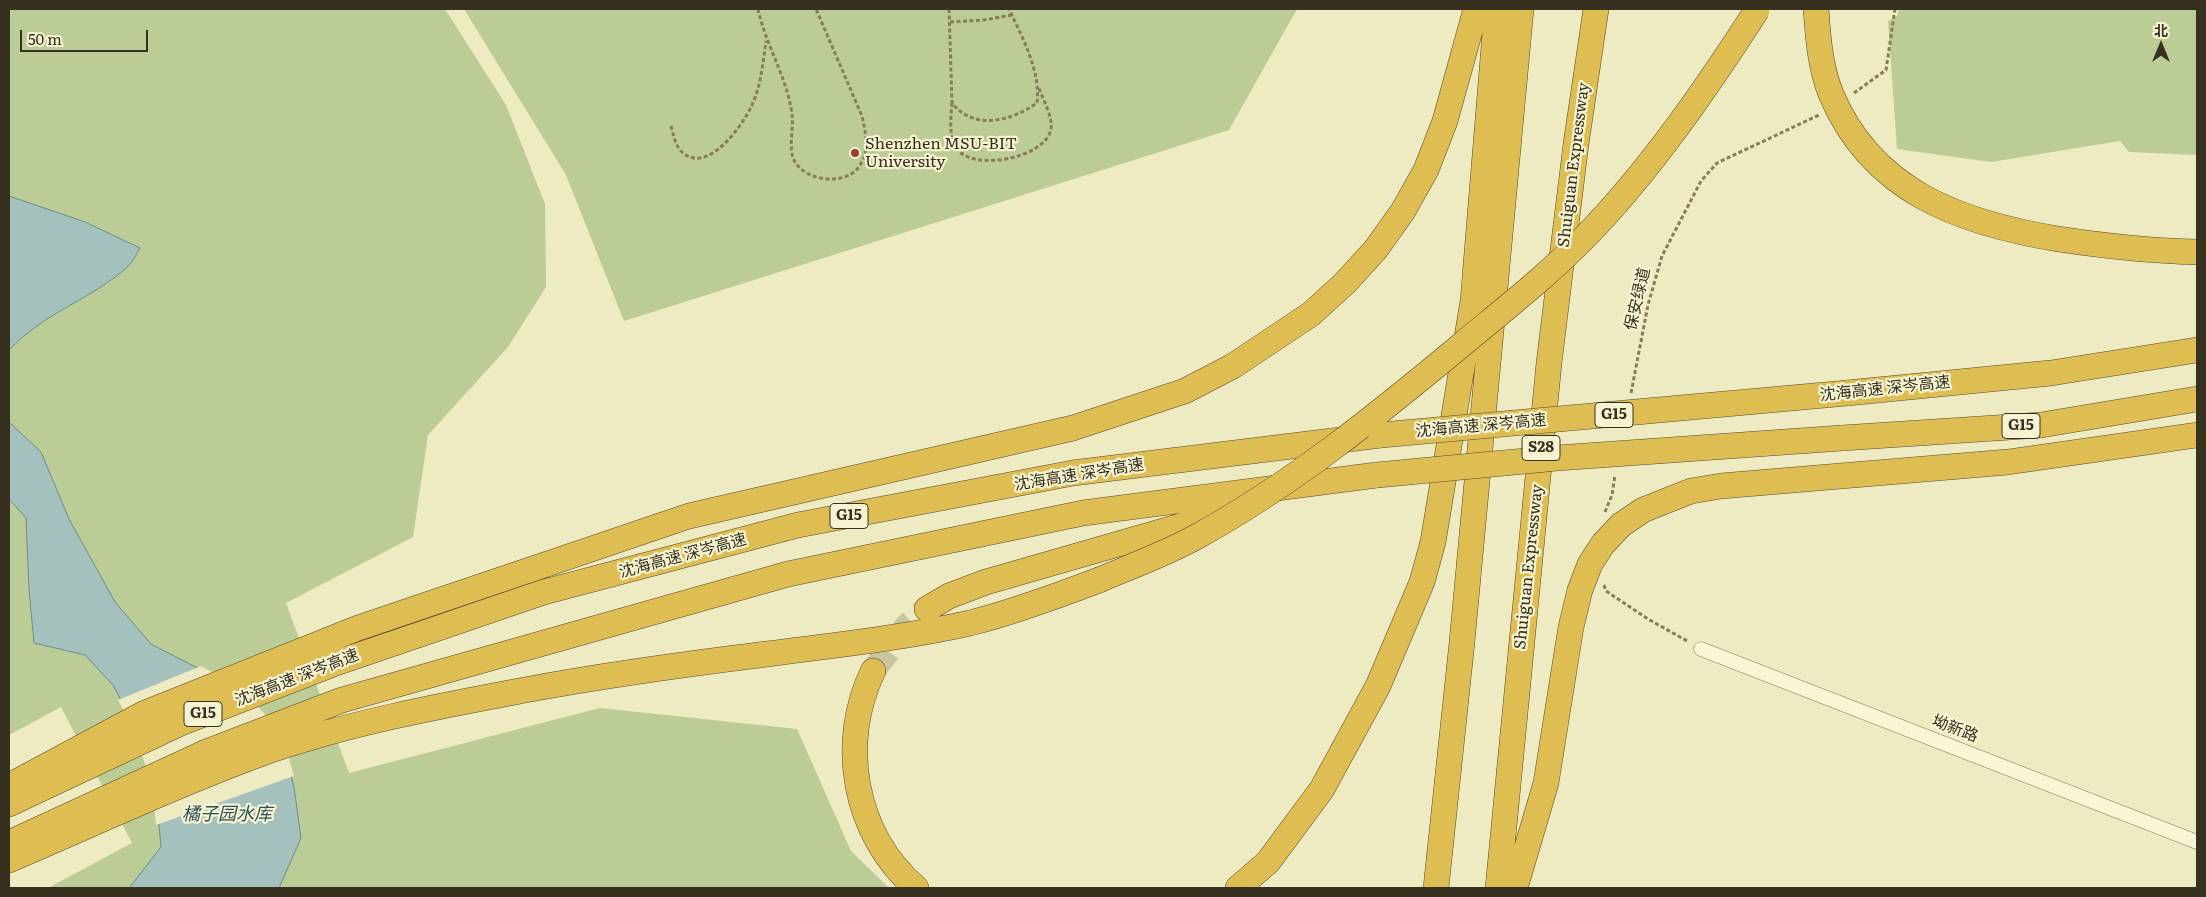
<!DOCTYPE html>
<html>
<head>
<meta charset="utf-8">
<style>
	body { margin:0 }
	#map { position:relative; width:2206px; height:897px; overflow:hidden; background:#eeeac2; font-family:Literata,"Noto Sans SC",serif }
	canvas { display:block }
	.frame { position:absolute; inset:0; border:10px solid #38301e; pointer-events:none }
	.north { position:absolute; left:2136px; top:20px; width:50px; height:50px; -webkit-text-stroke:4px #f5f3d2; paint-order:stroke; rotate:0deg; font-size:14px; font-weight:700; line-height:20px; text-align:center; color:#38301e }
	.north::after { content:''; display:block; margin:auto; width:18px; height:22px; background:#38301e; clip-path:polygon(50% 0,100% 100%,50% 72%,0 100%) }
	.scale { position:absolute; left:20px; top:30px; width:128px; height:22px; box-sizing:border-box; border:2px solid #38301e; border-top:0; padding-left:6px; font-size:15px; line-height:18px; white-space:nowrap; color:#38301e; -webkit-text-stroke:4px #f5f3d2; paint-order:stroke }
</style>
</head>
<body>
<div id="map">
<canvas width="2206" height="897"></canvas>
<div class="frame"></div>
<div class="north">北</div>
<div class="scale">50 m</div>
</div>
<script>
const g = document.querySelector('canvas').getContext('2d');
g.lineJoin = 'round';
function paint(path, color) { g.fillStyle = color; g.fill(path, 'evenodd'); }
function trace(path, color, width, dash) { g.strokeStyle = color; g.lineWidth = width; g.lineCap = dash ? 'butt' : 'round'; g.setLineDash(dash || []); g.stroke(path); }
function drawText(font, color, halo, rows, align = 'center') {
  g.font = font + ' Literata,"Noto Sans SC",serif'; g.lineWidth = 4.5; g.setLineDash([]); g.textBaseline = 'middle'; g.strokeStyle = halo; g.fillStyle = color; for (const [text, x, y, turn = 0] of rows) {
    g.save(); g.translate(x, y); g.rotate((+turn || 0) * Math.PI / 180); g.textAlign = isNaN(turn) ? turn : align; if (halo) g.strokeText(text, 0, 0); g.fillText(text, 0, 0); g.restore();
  }
}
paint(new Path2D(`
	M9,9H445L506,105L545,204L546,287L508,347L428,435L413,537L286,603L349,773L600,708L797,729L851,851L889,888H48L132,843L61,707L9,735Z
	M464,9H1297L1229,130L624,321L566,175Z
	M1899,9H2197V155L2129,152L2120,141L1991,162L1897,149L1888,21L1897,16Z`), '#bbcc96');
const water = new Path2D(`
	M9,196L85,222L140,248C136,255 131,265 124,270C86,302 45,312 9,350Z
	M9,422L41,452L69,519L115,602L151,644L238,689L280,734L294,787L301,838L279,888H129L161,847L155,784L135,727L113,685L85,655L34,643L29,589L26,518L9,499Z`);
paint(water, '#a5c1be');
trace(water, '#6c8f8d', 1);
paint(new Path2D(`
	M201,666L239,687L282,732L294,776L156,825L152,785L133,728L118,700Z`), '#eeeac2');
trace(new Path2D(`
	M873,671L907,626L927,609`), '#cac5a1', 25, [25, 12]);
const minor = new Path2D(`
	M1701,649L2197,842`);
const motorway = new Path2D(`
	M1816,9C1818,37 1820,67 1831,94C1872,192 1961,223 2058,239C2105,246 2150,251 2197,252
	M1847,393L2051,373L2197,350
	M1842,438L2041,425L2197,399
	M927,609L949,596L986,582L1233,511
	M873,671C838,744 854,834 916,888
	M9,786L145,713L358,628L689,516L1073,428L1185,391L1233,366L1311,314L1345,283L1376,249L1403,211L1426,170L1445,121L1476,9
	M9,804L183,722L333,664L544,592L798,525L1073,473L1381,435
	M9,843L204,753L342,700L788,574L1083,513L1377,475
	M9,860C96,823 182,782 271,750C353,722 440,706 525,690C605,675 686,664 767,654C835,645 903,638 970,623C1014,612 1057,596 1099,580
	M1238,888L1268,862L1322,789L1378,686L1422,582L1433,542L1473,301L1497,9
	M1436,888L1462,642L1521,9
	M1498,888L1549,363L1576,144L1596,9
	M1515,888L1546,783L1571,627L1580,590L1590,564L1603,544L1621,525L1643,510L1691,491L1721,486L2008,462L2197,435`);
trace(minor, '#887c59', 15);
trace(motorway, '#56492e', 26);
trace(new Path2D(`
	M758,9C766,46 787,77 792,114C794,128 788,147 794,160C804,181 844,186 858,168C870,152 866,134 862,116L816,9
	M949,9L952,103C974,131 1011,121 1037,103C1041,71 1022,37 1009,9
	M950,22L984,20L1012,15
	M1854,93L1886,70L1895,9
	M952,103C951,117 948,136 957,149C974,172 1046,158 1051,129C1053,117 1043,100 1039,88
	M671,126C673,133 675,145 681,151C707,177 743,125 752,105C761,86 763,62 766,41
	M1631,393L1648,305L1662,256L1701,181L1717,163L1819,115
	M1605,512L1612,495L1615,475
	M1604,585L1606,591L1648,619L1689,642`), '#887c59', 3, [4, 2.5]);
trace(minor, '#f9f6d6', 14);
trace(motorway, '#debd53', 25);
const motorwayBridge = new Path2D(`
	M1381,435L1847,393
	M1377,475L1557,458L1842,438
	M1099,580C1132,566 1165,554 1196,537C1291,485 1376,416 1459,347C1502,311 1546,277 1586,236C1651,169 1706,89 1757,10`);
trace(motorwayBridge, '#56492e', 26, []);
trace(motorwayBridge, '#debd53', 25);
for (const [x, y, r, color] of [
	[855,153,5,"#973f29"]
]) { const dot = new Path2D(); dot.arc(x, y, r, 0, 2 * Math.PI); g.fillStyle = color; g.fill(dot); trace(dot, '#f5f3d2', 2); }
for (const [x, y, w] of [
	[1614,415,38],
	[2021,426,38],
	[1541,448,38],
	[849,516,38],
	[203,714,38]
]) { const box = new Path2D(); box.roundRect(x - w / 2, y - 12.5, w, 25, 4); g.fillStyle = '#f5f3d2'; g.fill(box); trace(box, '#38301e', 1); }
drawText('bold 15px', '#38301e', null, [
	["G15",1614,415],
	["G15",2021,426],
	["S28",1541,448],
	["G15",849,516],
	["G15",203,714]
]);
drawText('16px', '#38301e', '#f5f3d2', [
	["Shenzhen MSU-BIT",865,144],
	["University",865,162]
], 'left');
drawText('16px', '#38301e', '#f5f3d2', [
	["Shuiguan Expressway",1574,165,-83],
	["保安绿道",1638,299,-77],
	["沈海高速 深岑高速",1885,389,-6],
	["沈海高速 深岑高速",1481,426,-5],
	["沈海高速 深岑高速",1079,475,-9],
	["沈海高速 深岑高速",683,556,-15],
	["Shuiguan Expressway",1529,567,-84],
	["沈海高速 深岑高速",297,678,-21],
	["坳新路",1955,729,21]
]);
drawText('italic 18px', '#2d5158', '#f5f3d2', [
	["橘子园水库",227,815]
]);
</script>
</body>
</html>
